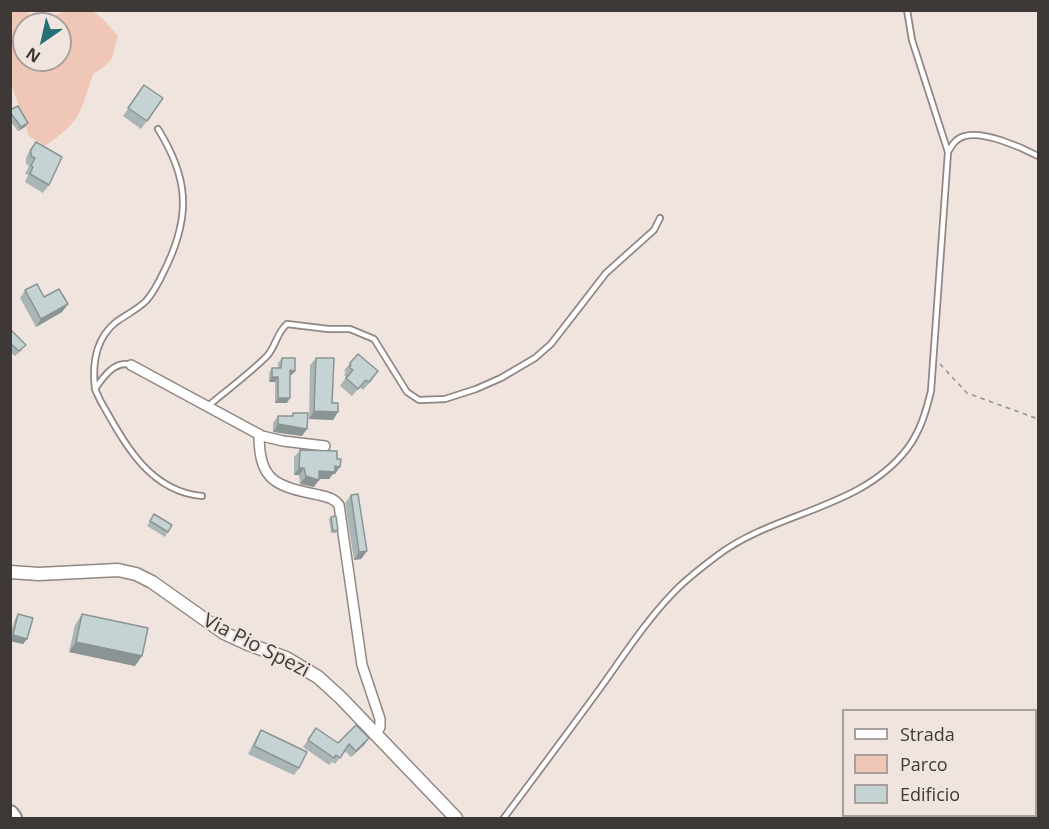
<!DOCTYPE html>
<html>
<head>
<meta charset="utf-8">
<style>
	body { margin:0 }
	#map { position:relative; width:1049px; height:829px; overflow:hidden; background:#f0e4df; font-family:"Open Sans",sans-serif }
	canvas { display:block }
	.frame { position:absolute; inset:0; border:12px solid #3e3937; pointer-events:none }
	.legend { position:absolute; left:842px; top:709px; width:195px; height:108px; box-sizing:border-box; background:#f0e4df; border:2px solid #a9a09c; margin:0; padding:8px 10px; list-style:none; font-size:18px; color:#3e3937 }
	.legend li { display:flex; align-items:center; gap:12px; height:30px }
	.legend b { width:30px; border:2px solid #a9a09c }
	.north { position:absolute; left:12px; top:12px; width:60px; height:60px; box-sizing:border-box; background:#f0e4df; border:2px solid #a9a09c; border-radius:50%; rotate:214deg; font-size:16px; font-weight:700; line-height:24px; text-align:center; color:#3e3937 }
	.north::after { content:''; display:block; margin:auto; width:21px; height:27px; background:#257076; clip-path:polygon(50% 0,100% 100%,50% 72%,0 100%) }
</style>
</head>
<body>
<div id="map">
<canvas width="1049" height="829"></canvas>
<div class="frame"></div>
<ul class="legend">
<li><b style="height:8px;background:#fff"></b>Strada</li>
<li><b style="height:16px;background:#f0c6b6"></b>Parco</li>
<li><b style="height:16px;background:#c6d3d4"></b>Edificio</li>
</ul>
<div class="north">N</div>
</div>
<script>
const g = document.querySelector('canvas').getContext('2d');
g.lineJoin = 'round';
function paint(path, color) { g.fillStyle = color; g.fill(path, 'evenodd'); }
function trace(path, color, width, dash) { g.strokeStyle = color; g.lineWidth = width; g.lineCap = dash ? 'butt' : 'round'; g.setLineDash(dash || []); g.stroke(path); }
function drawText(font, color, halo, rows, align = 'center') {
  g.font = font + ' "Open Sans",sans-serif'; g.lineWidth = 4.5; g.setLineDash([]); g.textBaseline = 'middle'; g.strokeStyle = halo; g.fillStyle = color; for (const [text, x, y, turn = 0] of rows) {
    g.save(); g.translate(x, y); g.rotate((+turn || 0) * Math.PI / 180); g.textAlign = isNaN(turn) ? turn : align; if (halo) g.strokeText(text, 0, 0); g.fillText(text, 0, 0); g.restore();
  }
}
paint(new Path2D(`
	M10,11H28L32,24H24V60H60V24H34C53,16 79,1 98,15C106,21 112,30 118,36C110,60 117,59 93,74C80,114 81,121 45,146L29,136L11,84Z`), '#f0c6b6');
const lane = new Path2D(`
	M907,10L912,40L948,152
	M131,365C115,360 103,377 95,389L100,400C124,442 148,491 202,496
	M95,389C92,364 95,339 116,322C126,315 138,309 146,301C156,290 161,277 167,265C191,214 188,177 158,129
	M208,406C227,390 249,374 267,356C276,346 277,332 287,324L328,329H350L374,339L407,392L419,400L445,399L476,389L501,378L535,358L551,344L606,273L654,230L660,218
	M504,818C536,775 569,731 601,687C624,655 646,621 673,593C686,579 702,567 718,555C775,512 861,509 907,449C920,432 926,412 931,391L948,152C952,145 956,138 965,136C984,131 1021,147 1038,156`);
const street = new Path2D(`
	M131,365L262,436L283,441L325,446
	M259,434C259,482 276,486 319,495C327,497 334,498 339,505L362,665L380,719V727L375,735`);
const secondary = new Path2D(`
	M10,572L39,574L118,570L136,574L152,582L224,633L248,644L286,658L318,677L341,698L456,818`);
const highway = new Path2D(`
	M10,814L13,818`);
trace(lane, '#918682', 8);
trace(street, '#918682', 12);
trace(secondary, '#918682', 15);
trace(highway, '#918682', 20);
trace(new Path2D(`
	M940,364L967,393L1038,419`), '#978e8b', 1.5, [4.5, 4.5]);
trace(lane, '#fff', 4.5);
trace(street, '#fff', 9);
trace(secondary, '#fff', 12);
trace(highway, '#fff', 16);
paint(new Path2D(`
	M144,85L163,98L141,129L123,116Z
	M10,110L25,127L18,131L10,121Z
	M36,142L49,185L43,193L25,182L28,175L25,174L29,166L26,164V158L30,149Z
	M25,290L44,297L68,304L62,312L36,327L20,298Z
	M10,329L22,350L15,356L10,352Z
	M282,358L292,375H290L287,403H275V382H269V373L272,368H278V363Z
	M316,358L332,403L338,412L333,420L309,419L310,365Z
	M350,363L373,379L363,390L360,387L352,396L340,386L346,377L344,375L346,372L344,371Z
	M293,413L302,436L273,432V423L278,416H291Z
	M300,450L337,459L335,474H333L329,479H319L314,487L300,484L299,475H294V457Z
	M351,495L367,551L361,559L354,560L345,503Z
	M154,514L172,525L165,537L147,526Z
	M331,517L338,530L336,533H331L329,519Z
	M18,614L27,639L23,644L10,641V634L15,619Z
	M82,614L135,666L69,652L75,625Z
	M316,728L338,743L369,738L364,745L351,757L345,751L335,764L332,762L329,765L303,747Z
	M261,730L299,768L294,775L248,754L256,738Z`), '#aab5b6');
paint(new Path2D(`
	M28,123L25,127L18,131L21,127Z
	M68,304L62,312L36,327L41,319Z
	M290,370L295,371L292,375H287Z
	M272,377H278L275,382H269Z
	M278,398H290L287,403H275Z
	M314,411L338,412L333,420L309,419Z
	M278,424L307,429L302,436L273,432Z
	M335,466L340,467L335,474H333L329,479H315L319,480L314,487L300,484L306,476Z
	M299,468H304L299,475H294Z
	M367,551L361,559L354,560L359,552Z
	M13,635L27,639L23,644L10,641V638Z
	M76,642L142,656L135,666L69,652Z
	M369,738L364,745L351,757L356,751Z`), '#8b9494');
const building = new Path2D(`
	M144,85L163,98L147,121L128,108Z
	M18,106L28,123L21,127L10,112V110Z
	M36,142L62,157L49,185L30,174L33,167L31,166L35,158L31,156V150Z
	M37,284L44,297L59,289L68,304L41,319L25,290Z
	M10,329L26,345L19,351L10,343Z
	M358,354L378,371L369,382L366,380L358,389L346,378L353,370L349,367L351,365L350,363Z
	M282,358H295V371L290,370V398H278V377H272V368H281Z
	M316,358H334L332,403H338V412L314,411Z
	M293,413H308L307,429L278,424V416H293Z
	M300,450L337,451V459H341L340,467L335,466V472L319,471V480L306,476L304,468H299Z
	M358,494L367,551L359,552L351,495Z
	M154,514L172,525L168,532L150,521Z
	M336,516L338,530L333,531L331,517Z
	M18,614L33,618L27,639L13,635Z
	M82,614L148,628L142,656L76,642Z
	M356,725L369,738L356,751L349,744L340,758L336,755L334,758L308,740L316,728L338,743Z
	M261,730L307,752L299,768L254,746Z`);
paint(building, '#c6d3d4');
trace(building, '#8b9494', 1.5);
drawText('20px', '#3e3937', '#f0e4df', [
	["Via Pio Spezi",256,646,27]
]);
</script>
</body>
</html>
